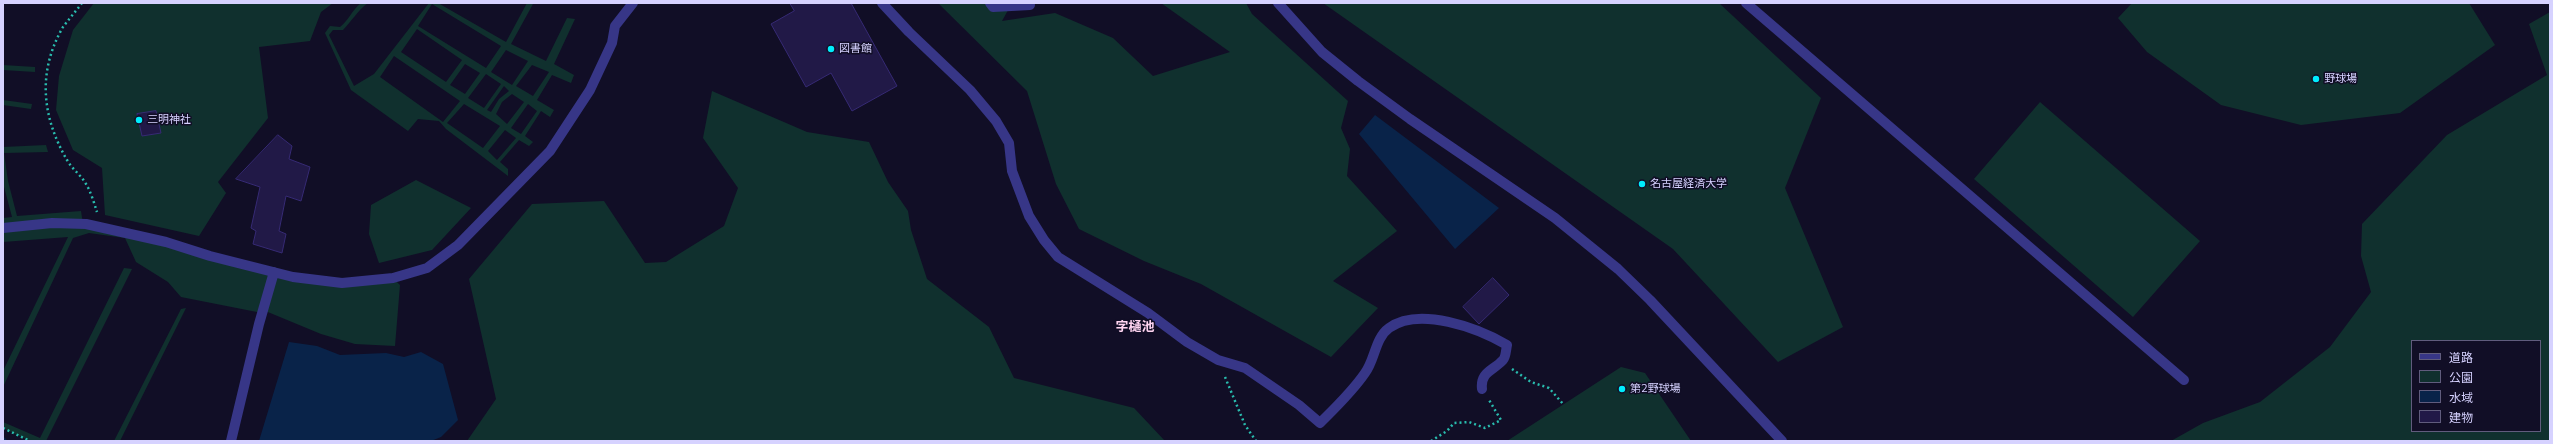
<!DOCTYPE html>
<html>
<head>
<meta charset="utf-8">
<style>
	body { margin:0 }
	#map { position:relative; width:2553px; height:444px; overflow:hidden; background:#110e26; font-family:Mulish,"Noto Sans JP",sans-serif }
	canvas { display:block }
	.frame { position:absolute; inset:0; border:4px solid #d6d2ff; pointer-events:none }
	.legend { position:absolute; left:2411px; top:340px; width:130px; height:92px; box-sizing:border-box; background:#110e26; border:1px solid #605c7d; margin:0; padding:5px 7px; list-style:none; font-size:12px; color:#d6d2ff }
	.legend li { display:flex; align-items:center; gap:8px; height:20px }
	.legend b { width:20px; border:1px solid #605c7d }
</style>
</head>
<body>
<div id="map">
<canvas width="2553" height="444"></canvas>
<div class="frame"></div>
<ul class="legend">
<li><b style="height:5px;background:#373687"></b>道路</li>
<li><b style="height:11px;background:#10302e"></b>公園</li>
<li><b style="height:11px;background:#092349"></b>水域</li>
<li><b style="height:11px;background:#211947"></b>建物</li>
</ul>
</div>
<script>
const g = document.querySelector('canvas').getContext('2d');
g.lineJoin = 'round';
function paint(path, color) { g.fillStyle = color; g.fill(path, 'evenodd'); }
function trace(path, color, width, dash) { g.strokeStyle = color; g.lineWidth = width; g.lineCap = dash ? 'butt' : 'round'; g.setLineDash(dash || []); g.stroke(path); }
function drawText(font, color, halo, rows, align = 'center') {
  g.font = font + ' Mulish,"Noto Sans JP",sans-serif'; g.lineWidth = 3; g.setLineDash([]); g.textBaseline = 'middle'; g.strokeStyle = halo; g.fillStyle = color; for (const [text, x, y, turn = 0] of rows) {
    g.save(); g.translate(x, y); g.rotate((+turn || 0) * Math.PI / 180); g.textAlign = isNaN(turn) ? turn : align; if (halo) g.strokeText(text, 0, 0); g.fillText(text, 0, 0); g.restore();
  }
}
paint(new Path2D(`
	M94,3H333L321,12L310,41L259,47L268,118L218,182L226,193L199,236L105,215L102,168L73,150L56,110L59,76L73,30Z
	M361,3H368C357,11 352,21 343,30H333L329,35L354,86L374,74L429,3H438L506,42L527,3L533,4L511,44L546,61L567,18L575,19L554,64L574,75L571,83L552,75L537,100L554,110L550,117L541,111L525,136L533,142L529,146L519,140L500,162L508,169V176L446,129L439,121L418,119L408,131L351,90L325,33L330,26L340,27C349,20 352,10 361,3ZM432,4L501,46L486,68L418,26ZM417,29L462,60L446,82L401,52ZM506,50L528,61L512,85L491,72ZM394,56L460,101L443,122L380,77ZM465,64L480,73L465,94L450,85ZM532,65L549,72L533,96L516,86ZM486,74L501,84L484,108L468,98ZM504,86L509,91L499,99L491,112L487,110ZM512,94L524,102L507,124L496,114L502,102ZM464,104L500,126L483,148L447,123ZM528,104L537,111L521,134L511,128ZM505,130L516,138L497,160L488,151Z
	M938,3H1012L1002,21L1055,13L1113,38L1153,76L1230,52L1161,3H1246L1252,14L1348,101L1341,128L1350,149L1347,176L1397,231L1333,281L1378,308L1331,357L1201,284L1144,261L1079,229L1056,184L1027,91Z
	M1323,3H1719L1821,98L1785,188L1843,327L1778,362L1673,249Z
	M2132,3H2469L2495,45L2400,113L2301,125L2221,105L2147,52L2118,18Z
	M2550,12V441H2171L2203,423L2260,402L2330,347L2371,292L2361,256L2362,224L2447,135L2547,75L2529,24ZM2412,341H2540V431H2412Z
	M3,65L35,67V72L3,70Z
	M712,91L807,132L869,142L888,182L908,211L911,230L927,279L989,327L1014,378L1134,408L1165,441H467L496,399L469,279L532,204L604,201L645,263L666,262L724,226L738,188L703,138Z
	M3,100L32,104L31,109L3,105Z
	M2040,102L2200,241L2133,317L1974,179Z
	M46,145L48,152L4,153L8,181L17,216L81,211L83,224L210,256L342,283L393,278L400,285L395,346L355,344L321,334L263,310L262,313L181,297L168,282L136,262L125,238L89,233L73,238L3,387V371L68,237L3,242V218L12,217L3,183V147Z
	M416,180L471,208L432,250L379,263L369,234L371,205Z
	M124,268L132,269L46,441H30L3,428V422L40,438Z
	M186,308L120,441H114L181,309Z
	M1621,367L1645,373L1691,441H1507Z`), '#10302e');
paint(new Path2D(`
	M1375,115L1499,208L1455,249L1359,134Z
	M289,342L317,346L340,355L386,353L404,357L421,352L443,364L458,420L441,437L431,441H259Z`), '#092349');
trace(new Path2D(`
	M3,440L4,441`), '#092349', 5.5);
const building = new Path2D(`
	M790,3H851L897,86L852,111L831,73L806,87L771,24L794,11Z
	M156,111L161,133L142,136L137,114Z
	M278,135L292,146L289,159L310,167L301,201L286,196L279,231L286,234L282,253L253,244L256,231L251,228L260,187L236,179Z
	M1493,278L1509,295L1479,324L1463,307Z`);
paint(building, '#211947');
trace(building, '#362a74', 1);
trace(new Path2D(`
	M82,3C76,11 69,19 63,27C37,72 42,117 67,160C72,169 81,175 86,184C91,192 94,203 97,212
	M1512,369L1531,382L1549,388L1564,405
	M1225,377L1245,425L1256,441
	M3,428L30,441
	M1431,441L1447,431L1454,423L1469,422L1485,428L1501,420L1489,400`), '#29bcae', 2.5, [2, 3]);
trace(new Path2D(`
	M882,3L909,32L970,90L996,121L1009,143L1012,171L1029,216L1044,240L1058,257L1148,313L1187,342L1218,360L1245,368L1299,405L1320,423C1336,407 1352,392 1365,373C1375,360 1375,338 1389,328C1419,306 1478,328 1507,345C1506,349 1506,357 1503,360C1493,371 1480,372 1482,389
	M990,3L993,7L1030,5
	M1278,3L1322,52L1358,81L1410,119L1555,218L1618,269L1650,300L1782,441
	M1746,3L2184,380
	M3,228L52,223L86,224L166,242L210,256L293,277L342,283L393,278L427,268L458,245L550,151L590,90L612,43L615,26L633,3
	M231,441L259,324L274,272`), '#373687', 10);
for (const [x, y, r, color] of [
	[831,49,4,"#00edfd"],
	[2316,79,4,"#00edfd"],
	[139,120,4,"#00edfd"],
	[1642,184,4,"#00edfd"],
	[1622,389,4,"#00edfd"]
]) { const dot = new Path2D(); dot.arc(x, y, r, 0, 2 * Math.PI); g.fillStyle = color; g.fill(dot); trace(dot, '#110e26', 1.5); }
drawText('11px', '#d6d2ff', '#110e26', [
	["図書館",839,49],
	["野球場",2324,79],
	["三明神社",147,120],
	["名古屋経済大学",1650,184],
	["第2野球場",1630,389]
], 'left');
drawText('bold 13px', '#ffd4f1', '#110e26', [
	["字樋池",1135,327]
]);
</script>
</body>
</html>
